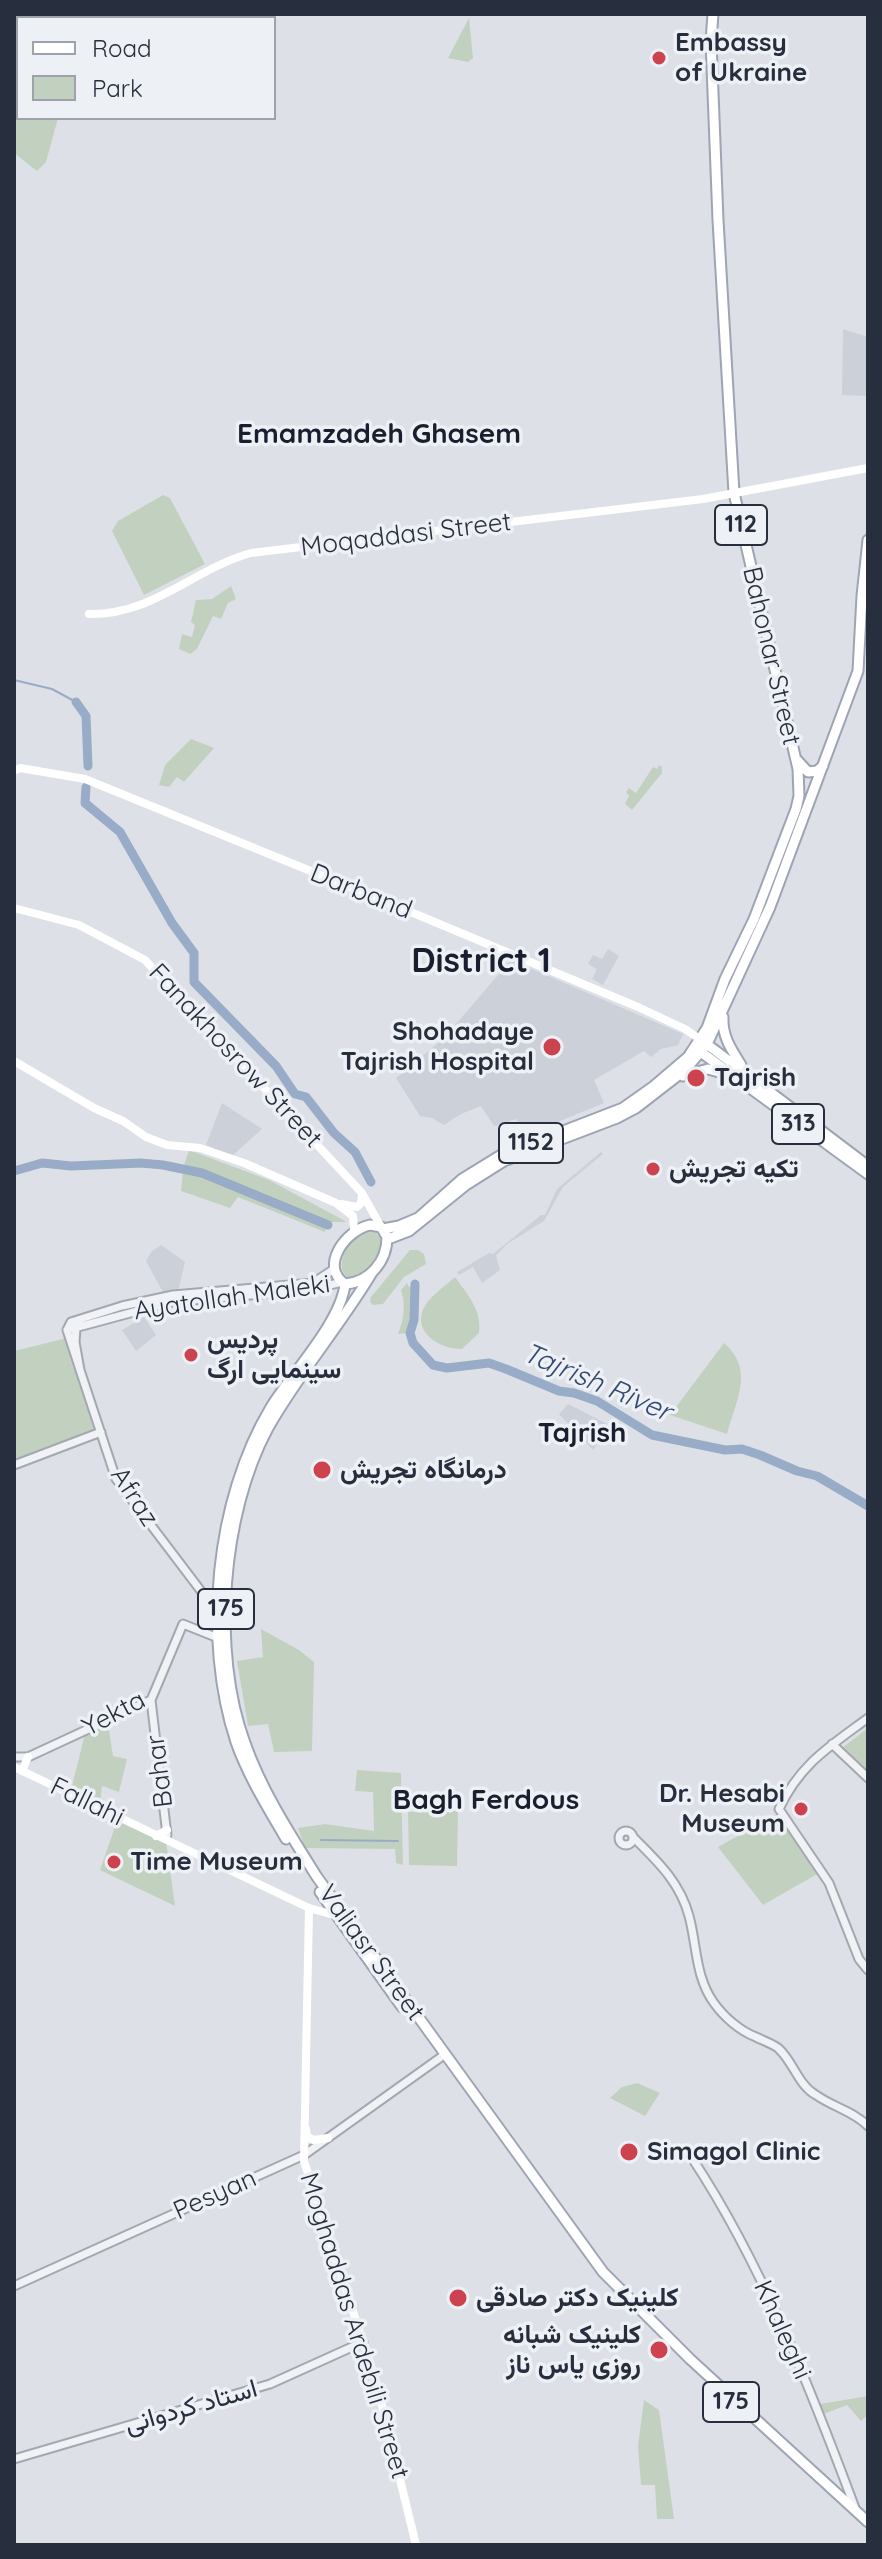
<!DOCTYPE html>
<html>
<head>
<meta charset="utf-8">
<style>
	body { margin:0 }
	#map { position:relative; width:882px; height:2559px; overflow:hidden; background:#dde1e7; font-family:Quicksand,sans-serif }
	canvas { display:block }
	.frame { position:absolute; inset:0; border:16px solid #272e3e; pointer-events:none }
	.legend { position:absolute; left:16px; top:16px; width:260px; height:104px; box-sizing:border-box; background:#edf0f5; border:2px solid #9ea2ac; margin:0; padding:10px 14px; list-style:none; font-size:24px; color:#272e3e }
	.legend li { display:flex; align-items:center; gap:16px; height:40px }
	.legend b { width:40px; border:2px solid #9ea2ac }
</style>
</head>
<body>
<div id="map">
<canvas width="882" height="2559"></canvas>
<div class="frame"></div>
<ul class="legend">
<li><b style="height:10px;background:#fff"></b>Road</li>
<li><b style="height:22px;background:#c2d1bf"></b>Park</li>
</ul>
</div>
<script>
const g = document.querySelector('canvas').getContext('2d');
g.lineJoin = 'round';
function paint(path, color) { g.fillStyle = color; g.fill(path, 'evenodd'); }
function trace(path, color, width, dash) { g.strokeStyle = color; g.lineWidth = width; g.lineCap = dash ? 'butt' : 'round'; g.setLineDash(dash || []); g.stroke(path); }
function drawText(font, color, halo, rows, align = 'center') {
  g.font = font + ' Quicksand,Vazirmatn,sans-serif'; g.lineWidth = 7; g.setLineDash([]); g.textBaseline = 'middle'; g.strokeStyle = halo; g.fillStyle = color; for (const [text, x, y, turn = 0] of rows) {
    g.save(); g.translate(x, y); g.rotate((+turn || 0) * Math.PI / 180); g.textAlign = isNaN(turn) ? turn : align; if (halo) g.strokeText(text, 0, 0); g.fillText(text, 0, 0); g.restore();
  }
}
paint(new Path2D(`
	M843,329L868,337V396L842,395Z
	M608,949L619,956L603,985L592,979L597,969L588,964L593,955L602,959Z
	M511,960L683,1034L678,1045L661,1049L651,1057L644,1051L594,1080L604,1103L526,1135L516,1119L494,1126L481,1106L461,1114L444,1125L432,1118L420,1116L396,1078L443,1039Z
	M222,1103L262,1129L232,1156L206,1145Z
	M601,1152L603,1154L563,1187L544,1221L507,1244L496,1256L500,1270L482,1283L473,1267L459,1275L457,1272L489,1253L493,1254L541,1215H545L557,1189Z
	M161,1245L185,1262L178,1291L164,1294L146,1261L152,1251Z
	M144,1317L156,1335L136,1351L122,1330Z
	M568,1404L611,1426L593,1450L559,1414Z`), '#cbd0d9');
paint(new Path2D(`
	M469,18L473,58L468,62L448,58Z
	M18,108V118H58L46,162L37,171L14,153V114Z
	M163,495L170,498L205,564L144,595L112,531L118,521Z
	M231,586L236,599L228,603L221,619L213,616L197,649L190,654L179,649L182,634L192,637L195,625L191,622L196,600L212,599Z
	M191,739L214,748L184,782L177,777L169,787L159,785L165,765Z
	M659,765L662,767V773L632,810L625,804L629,796L626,792L629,788L636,793L653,767L657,769Z
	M189,1150L269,1180L347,1222H328L184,1165Z
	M183,1171L199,1175L326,1227L325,1232L238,1197L230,1208L181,1191Z
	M368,1231L376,1233L381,1239C381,1249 377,1255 372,1263C342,1304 324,1249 368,1231Z
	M410,1250H418L424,1254L426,1264L404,1277L383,1304L373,1305L370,1302L371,1297Z
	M455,1277C468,1295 482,1310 479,1333L462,1349C439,1349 409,1331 426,1304C433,1294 446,1285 455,1277Z
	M407,1283L409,1287L413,1285C418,1301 413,1318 408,1333L398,1334C404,1318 406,1306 401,1290Z
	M67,1338L70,1358L97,1429L14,1462V1351Z
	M724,1343C755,1370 736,1400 727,1434L670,1415Z
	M261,1629L299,1650L314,1662L312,1751L274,1752L268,1724L248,1726L237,1661L263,1657Z
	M108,1724L113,1756L127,1759L119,1792L102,1786L100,1804L71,1790L85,1734Z
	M868,1728V1774L842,1748Z
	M357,1770L401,1773L403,1865L396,1863L395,1849L305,1848L298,1828L325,1824L374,1831L373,1792L355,1791Z
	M458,1811L457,1866L409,1865L408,1812Z
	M777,1814L819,1873L763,1905L718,1847Z
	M118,1818L166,1841L175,1906L100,1870Z
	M637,2083L660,2093L645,2116L610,2098L622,2087Z
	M868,2396V2415L861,2421L847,2405L824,2414L820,2404Z
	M644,2400L659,2410L674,2519H657L655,2485H641L638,2446Z`), '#c2d1bf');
trace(new Path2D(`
	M14,680L52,689L76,702
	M321,1840L398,1841`), '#98acc7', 2);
trace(new Path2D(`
	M76,702L86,716L88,766
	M86,787L85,803L120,832L172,923L194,953V982L276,1066L295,1094L306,1097L334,1133L355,1152L371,1182
	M14,1171L42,1163L71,1166L141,1163L163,1165L202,1173L328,1225
	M415,1284L414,1320L410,1333L413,1343L433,1365L447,1368L489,1363L506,1369L559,1391L574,1393L597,1401L652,1435L725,1450L742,1449L760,1455L797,1471L817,1476L868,1506`), '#98acc7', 9);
const tertiary = new Path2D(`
	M67,1330L71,1322L122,1306L173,1295L313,1283L334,1269
	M67,1330L171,1302L307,1290L343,1282
	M67,1330L80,1370L75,1342L76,1328
	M80,1370L116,1479L204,1595L218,1608
	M14,1465L101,1432
	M151,1700L167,1835
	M868,1718C829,1747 800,1764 779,1809L829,1883L859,1959L868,1970
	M832,1744L868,1778
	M14,1757H28L151,1700L183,1624L218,1638
	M619 1838a7 7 0 1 1 14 0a7 7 0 1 1-14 0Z
	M633,1837C657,1861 680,1882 689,1916C697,1945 695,1977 714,2003C724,2017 740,2031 756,2037C764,2041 771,2043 778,2048C793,2061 798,2085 816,2095C833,2107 853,2111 868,2126
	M692,2158C762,2264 811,2390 855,2508
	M14,2286L304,2155L444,2055
	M14,2459L270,2384L363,2342`);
const primary = new Path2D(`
	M797,760L808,772L817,771L823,766
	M723,1017C722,1036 731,1049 741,1065
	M704,1042L868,1166
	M698,1050L868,1174
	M683,1076L708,1069L726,1074
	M370,1225L381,1227L387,1237C387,1261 370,1282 345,1284C319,1266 346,1230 370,1225Z
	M383,1229L399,1226L418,1218L462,1179L501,1155L623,1108L654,1086L688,1057L707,1028L725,979L754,919L796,809L799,796L798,769L734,493L718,220L711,41L713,14
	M388,1239L409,1231L466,1185L504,1161L617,1118L636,1108L685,1070L707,1044L770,907L858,671L862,596L868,540
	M373,1271C341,1325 299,1373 268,1428C222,1513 211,1652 245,1743C262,1791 290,1834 317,1877L603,2272L690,2359L868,2522
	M286,1839C268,1808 248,1776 236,1742C202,1639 215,1500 271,1407C292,1373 341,1322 345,1284
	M320,1892L402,2007`);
trace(tertiary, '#a3a8b1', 11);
trace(primary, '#9da4b3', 13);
trace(tertiary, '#f0f2f5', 7);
trace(new Path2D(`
	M89,614C154,615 193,569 251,553L703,499L868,468
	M14,771L20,768L85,779L394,905L638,1007L685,1029L701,1040
	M14,908L79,925L145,960L362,1193L381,1227
	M14,1061L94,1108L123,1121L146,1137L167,1145L200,1148L244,1163L336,1203L353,1216L354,1230
	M341,1204L357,1207L361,1203L362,1195
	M14,1767L309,1908L334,1915L340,1913
	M22,1771L28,1757
	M156,1836L167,1830
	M309,1908L304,2161L377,2385L416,2545
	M306,2129L307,2136L313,2140L328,2138`), '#fff', 8);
trace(primary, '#fff', 9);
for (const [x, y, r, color] of [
	[659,58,8,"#cc424f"],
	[552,1047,10,"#cc424f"],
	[696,1078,10,"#cc424f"],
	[653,1169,8,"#cc424f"],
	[191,1355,8,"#cc424f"],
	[322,1470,10,"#cc424f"],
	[801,1809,8,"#cc424f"],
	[114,1862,8,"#cc424f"],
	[629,2152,10,"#cc424f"],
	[458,2298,10,"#cc424f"],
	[659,2350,10,"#cc424f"]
]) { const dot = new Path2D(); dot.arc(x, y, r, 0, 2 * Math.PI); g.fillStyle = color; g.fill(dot); trace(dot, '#edf0f5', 3); }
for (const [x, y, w] of [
	[741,525,52],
	[798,1124,52],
	[531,1143,64],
	[226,1609,56],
	[731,2402,56]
]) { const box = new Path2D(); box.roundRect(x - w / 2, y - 20, w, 40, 6); g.fillStyle = '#edf0f5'; g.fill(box); trace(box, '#272e3e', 2); }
drawText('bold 24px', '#272e3e', null, [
	["112",741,525],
	["313",798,1124],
	["1152",531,1143],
	["175",226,1609],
	["175",731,2402]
]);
drawText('bold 26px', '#272e3e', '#edf0f5', [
	["Embassy",675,43],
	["of Ukraine",675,73],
	["Shohadaye",534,1032,"right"],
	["Tajrish Hospital",534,1062,"right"],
	["Tajrish",714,1078],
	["تکیه تجریش",669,1169],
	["پردیس",207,1340],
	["سینمایی ارگ",207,1370],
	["درمانگاه تجریش",340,1470],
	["Dr. Hesabi",785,1794,"right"],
	["Museum",785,1824,"right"],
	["Time Museum",130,1862],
	["Simagol Clinic",647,2152],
	["کلینیک دکتر صادقی",476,2298],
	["کلینیک شبانه",641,2335,"right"],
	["روزی یاس ناز",641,2365,"right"]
], 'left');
drawText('26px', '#272e3e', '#edf0f5', [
	["Moqaddasi Street",406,535,-7],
	["Bahonar Street",771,656,77],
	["Darband",361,892,22],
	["Fanakhosrow Street",235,1056,47],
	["Ayatollah Maleki",232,1298,-8],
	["Afraz",134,1497,57],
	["Yekta",114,1714,-28],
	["Bahar",160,1771,-97],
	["Fallahi",87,1802,26],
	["Valiasr Street",371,1953,54],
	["Pesyan",215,2195,-24],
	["Moghaddas Ardebili Street",354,2326,73],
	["Khaleghi",782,2330,66],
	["استاد کردوانی",191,2407,-16]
]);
drawText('bold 28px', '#191f2e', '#edf0f5', [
	["Emamzadeh Ghasem",379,435],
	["Tajrish",582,1434],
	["Bagh Ferdous",486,1801]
]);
drawText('italic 28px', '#324a71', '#edf0f5', [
	["Tajrish River",597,1383,23]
]);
drawText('bold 34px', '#191f2e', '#edf0f5', [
	["District 1",481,962]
]);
</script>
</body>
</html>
